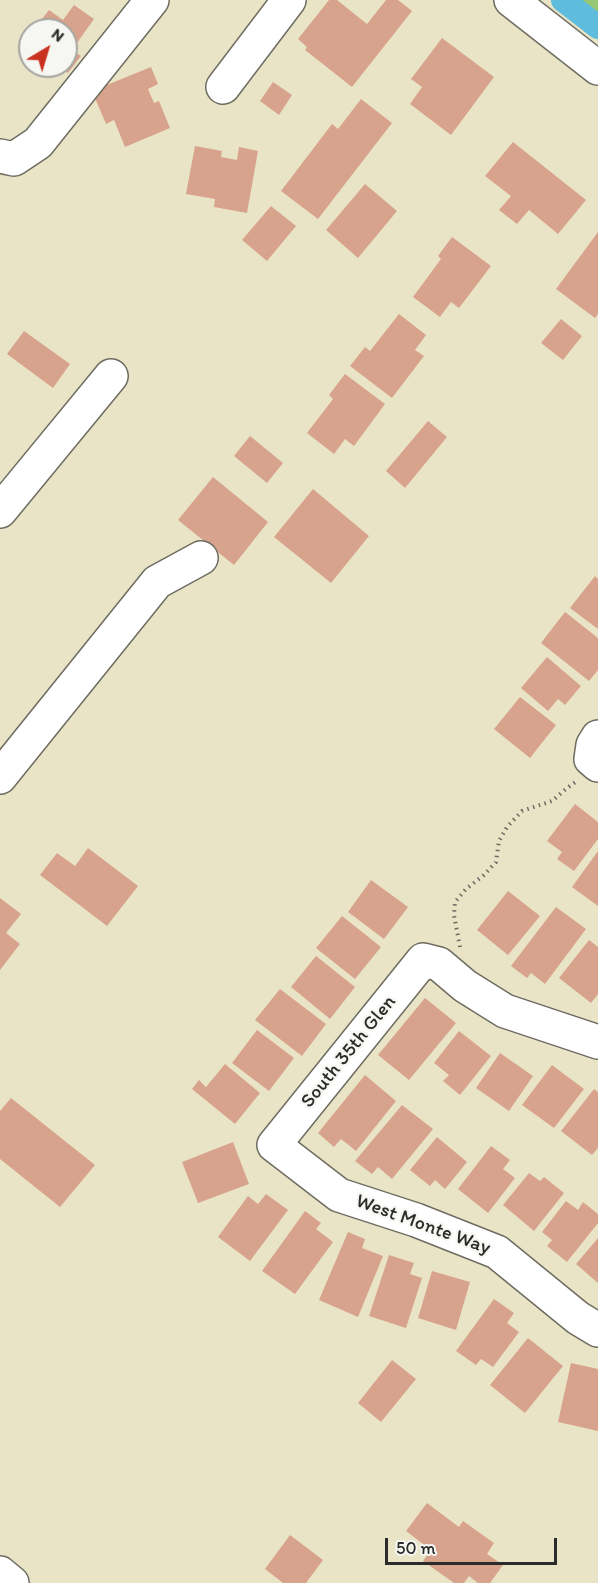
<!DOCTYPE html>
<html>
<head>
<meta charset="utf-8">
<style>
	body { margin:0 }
	#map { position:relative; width:598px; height:1583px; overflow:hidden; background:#e9e4c6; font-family:Itim,sans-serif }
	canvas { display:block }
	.north { position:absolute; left:18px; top:18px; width:60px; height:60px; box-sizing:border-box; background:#f6f6f2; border:2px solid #a5a5a2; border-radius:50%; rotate:38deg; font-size:16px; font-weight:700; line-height:24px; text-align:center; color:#2b2b2b }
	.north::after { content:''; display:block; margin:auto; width:21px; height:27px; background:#c8321e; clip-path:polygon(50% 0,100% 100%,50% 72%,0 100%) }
	.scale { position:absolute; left:385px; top:1538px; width:172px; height:27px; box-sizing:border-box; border:3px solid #2b2b2b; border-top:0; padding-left:8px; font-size:18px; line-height:21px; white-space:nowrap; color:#2b2b2b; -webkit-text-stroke:4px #f6f6f2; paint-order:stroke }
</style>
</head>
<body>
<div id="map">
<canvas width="598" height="1583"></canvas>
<div class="north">N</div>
<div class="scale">50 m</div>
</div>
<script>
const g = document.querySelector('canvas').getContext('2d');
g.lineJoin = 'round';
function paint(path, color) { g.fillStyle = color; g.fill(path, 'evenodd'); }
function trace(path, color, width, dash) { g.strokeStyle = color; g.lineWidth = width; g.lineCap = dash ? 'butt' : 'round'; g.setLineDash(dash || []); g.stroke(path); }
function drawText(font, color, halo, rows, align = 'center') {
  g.font = font + ' Itim,sans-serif'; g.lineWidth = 4.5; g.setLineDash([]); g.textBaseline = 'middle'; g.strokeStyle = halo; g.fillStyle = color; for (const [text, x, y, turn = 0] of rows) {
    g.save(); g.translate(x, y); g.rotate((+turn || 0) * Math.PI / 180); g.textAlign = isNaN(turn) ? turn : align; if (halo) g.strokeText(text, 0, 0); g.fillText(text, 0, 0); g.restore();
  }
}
paint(new Path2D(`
	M559,0H598V30Z`), '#97c675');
trace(new Path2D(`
	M563,0L598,27`), '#5ebddc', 24);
paint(new Path2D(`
	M329,0H337L367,24L386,0H398L412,11L352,87L305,50L307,47L298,39Z
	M74,5L94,19L72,50L81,56L68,73L58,66H66V30H33L49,10L63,20Z
	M442,38L494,77L451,135L410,104L422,87L411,79Z
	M151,67L158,84L148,89L154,103L159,101L170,128L125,147L114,120L106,124L92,91Z
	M273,82L292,95L279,115L260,101Z
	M361,99L392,123L318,219L281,191L332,124L338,129Z
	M513,142L586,200L558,234L529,210L517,224L499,210L511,196L485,176Z
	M195,146L222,151L221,157L237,160L239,147L258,151L247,213L214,207L215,199L186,194Z
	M365,184L397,211L358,258L326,230Z
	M271,206L296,226L267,261L242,240Z
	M598,232V314L595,318L556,289Z
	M452,237L491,266L459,308L451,302L440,317L413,297L441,259L438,256Z
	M399,314L426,335L415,350L424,356L392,398L350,366L365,347L370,351Z
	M561,319L582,336L563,360L541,343Z
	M24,331L70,364L53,388L7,354Z
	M345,374L385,404L354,446L345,439L334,454L307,433L333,399L329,395Z
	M428,421L447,437L405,488L386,471Z
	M250,436L283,463L267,483L234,456Z
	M213,477L268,522L234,565L178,520Z
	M313,489L369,536L331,583L274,537Z
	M595,576L598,579V629L570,608Z
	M565,612L598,638V670L589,681L541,643Z
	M547,657L581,686L565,705L558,699L548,711L521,688Z
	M520,697L556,725L530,758L494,729Z
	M575,804L598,822V839L574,871L557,859L562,852L547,841Z
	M88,848L138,886L107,926L40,875L57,853L75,866Z
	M598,851V906L572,887Z
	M371,880L408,907L384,939L348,912Z
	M508,891L540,916L508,955L477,930Z
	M0,898L21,914L6,933L20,944L0,970Z
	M556,907L586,929L545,984L531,973L527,978L511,966Z
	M342,916L381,947L355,979L316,948Z
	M589,940L598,947V994L591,1003L559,978Z
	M316,956L355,987L330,1019L291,987Z
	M280,989L326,1024L302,1056L255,1020Z
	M425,998L456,1023L409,1080L378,1055Z
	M257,1030L294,1058L269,1091L232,1063Z
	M459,1031L491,1056L460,1095L443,1081L449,1075L434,1063Z
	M500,1053L533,1076L509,1111L476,1088Z
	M225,1064L260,1093L235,1124L192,1089L199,1080L206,1087Z
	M552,1065L584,1089L554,1128L522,1105Z
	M365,1075L396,1101L356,1151L341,1139L334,1147L318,1133Z
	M594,1089L598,1092V1148L592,1155L561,1131Z
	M11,1098L95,1165L60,1207L0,1159V1111Z
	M402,1105L433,1129L392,1179L378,1167L372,1174L355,1161Z
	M437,1137L467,1162L445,1189L435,1180L430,1186L410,1170Z
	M233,1142L249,1184L198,1203L182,1162Z
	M491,1146L510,1160L503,1169L515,1178L488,1213L458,1189Z
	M529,1173L540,1181L544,1177L564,1193L534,1231L503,1205Z
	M266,1194L288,1210L250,1261L218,1237L248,1196L258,1204Z
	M566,1201L578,1210L583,1202L598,1214V1223L567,1262L547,1246L552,1240L542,1232Z
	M305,1211L321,1223L316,1229L333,1242L295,1294L262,1271Z
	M348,1232L365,1239L362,1248L383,1256L358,1317L319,1300Z
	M598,1238V1283L576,1264Z
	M389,1255L414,1263L410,1274L422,1278L406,1328L369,1316Z
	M432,1271L470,1282L456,1330L418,1318Z
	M494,1299L514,1313L507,1323L519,1332L493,1367L481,1359L476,1365L456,1351Z
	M528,1338L563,1366L525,1413L490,1385Z
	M392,1360L416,1379L381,1422L358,1403Z
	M571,1363L598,1369V1431L558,1422Z
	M427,1503L459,1527L463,1521L494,1543L487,1554L503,1565L490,1583H478L469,1576L464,1583H454L423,1561L431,1550L406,1531Z
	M290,1535L323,1560L306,1583H283L265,1569Z`), '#d8a38c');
const minor = new Path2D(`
	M223,87L289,0
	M0,156L14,159L38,143L152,0
	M0,511L111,376
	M598,737L593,745L591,759L598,765
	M0,777L157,582L201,558
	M598,1042L505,1011L465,986L439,964L423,960L274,1145L339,1195L416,1220L497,1252L578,1318L598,1330
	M0,1573L12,1583`);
const major = new Path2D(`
	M511,0L598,68`);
trace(minor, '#6e6c61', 36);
trace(major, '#6e6c61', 36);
trace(new Path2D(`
	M460,947L454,915L455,902L466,889L484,875L496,862L499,841L507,827L522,811L552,801L567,788L577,781`), '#6e6c61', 4, [1.5, 4.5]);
trace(minor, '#fff', 33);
trace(major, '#fff', 33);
drawText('20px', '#2b2b2b', '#f6f6f2', [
	["South 35th Glen",349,1052,-51],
	["West Monte Way",423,1225,20]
]);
</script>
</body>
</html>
